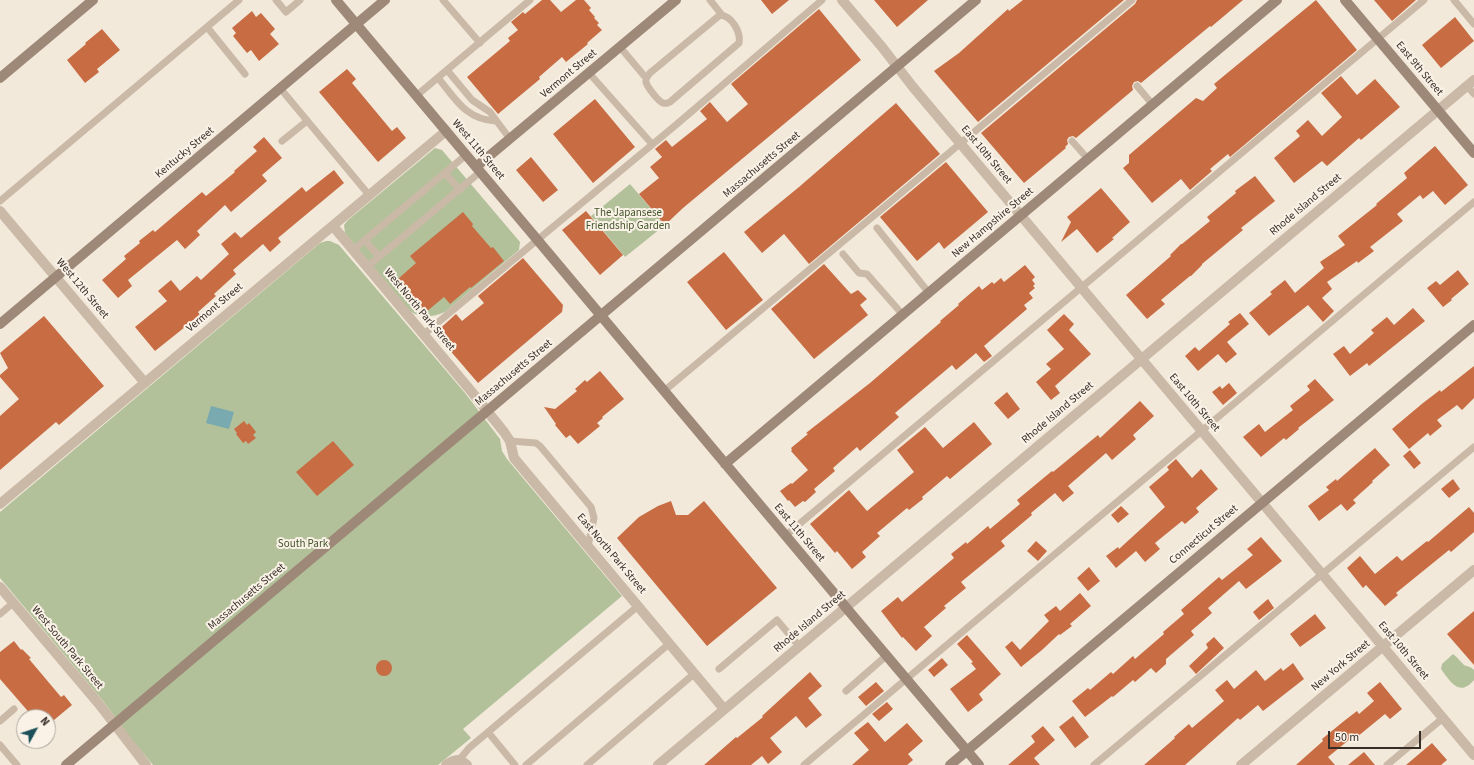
<!DOCTYPE html>
<html>
<head>
<meta charset="utf-8">
<style>
	body { margin:0 }
	#map { position:relative; width:1474px; height:765px; overflow:hidden; background:#f2e9db; font-family:"Source Sans 3",sans-serif }
	canvas { display:block }
	.north { position:absolute; left:16px; top:709px; width:40px; height:40px; box-sizing:border-box; background:#faf2e7; border:1px solid #aca39a; border-radius:50%; rotate:50deg; font-size:11px; font-weight:700; line-height:16px; text-align:center; color:#362d27 }
	.north::after { content:''; display:block; margin:auto; width:14px; height:18px; background:#1c5059; clip-path:polygon(50% 0,100% 100%,50% 72%,0 100%) }
	.scale { position:absolute; left:1328px; top:731px; width:93px; height:18px; box-sizing:border-box; border:2px solid #362d27; border-top:0; padding-left:5px; font-size:12px; line-height:14px; white-space:nowrap; color:#362d27; -webkit-text-stroke:3px #faf2e7; paint-order:stroke }
</style>
</head>
<body>
<div id="map">
<canvas width="1474" height="765"></canvas>
<div class="north">N</div>
<div class="scale">50 m</div>
</div>
<script>
const g = document.querySelector('canvas').getContext('2d');
g.lineJoin = 'round';
function paint(path, color) { g.fillStyle = color; g.fill(path, 'evenodd'); }
function trace(path, color, width, dash) { g.strokeStyle = color; g.lineWidth = width; g.lineCap = dash ? 'butt' : 'round'; g.setLineDash(dash || []); g.stroke(path); }
function drawText(font, color, halo, rows, align = 'center') {
  g.font = font + ' "Source Sans 3",sans-serif'; g.lineWidth = 4; g.setLineDash([]); g.textBaseline = 'middle'; g.strokeStyle = halo; g.fillStyle = color; for (const [text, x, y, turn = 0] of rows) {
    g.save(); g.translate(x, y); g.rotate((+turn || 0) * Math.PI / 180); g.textAlign = isNaN(turn) ? turn : align; if (halo) g.strokeText(text, 0, 0); g.fillText(text, 0, 0); g.restore();
  }
}
paint(new Path2D(`
	M435,148L442,150L520,242L519,250L445,312C433,317 421,319 410,311L345,233L344,225L348,220Z
	M630,184L665,225L625,257L591,216Z
	M326,241H330L339,245L465,393L500,439L502,451L507,459L622,596L463,729L471,738L438,765H153L132,740L104,702L0,578V512L320,243Z
	M1453,654C1457,657 1462,663 1464,665C1468,667 1470,666 1474,670V680C1459,698 1450,681 1441,669L1442,664Z`), '#b2c19a');
paint(new Path2D(`
	M211,406L234,412L229,429L206,423Z`), '#79aab0');
paint(new Path2D(`
	M542,0H550L561,12L576,0H584L591,8L589,10L595,17L594,18L599,23L597,25L602,30L587,43L588,44L566,62L562,57L539,77L540,79L498,114L467,77L510,41L508,38L518,30L511,22L523,12L525,14Z
	M761,0H789L772,14Z
	M874,0H928L897,27Z
	M1023,0H1124L978,122L934,71L959,53L1008,9L1009,11Z
	M1137,0H1243L1211,27L1210,26L1141,83L1138,81L1134,82L1132,86L1133,90L1076,138L1073,136L1069,137L1067,140L1068,144L1065,147L1066,148L1024,183L981,133L1135,4Z
	M1316,0L1357,50L1230,157L1228,154L1210,169L1212,171L1190,190L1181,179L1152,203L1123,168L1129,163V155L1196,98L1203,101L1217,88L1214,84Z
	M1374,0H1416L1392,21Z
	M819,9L861,60L683,208L665,225L639,194L659,178L650,167L662,157L655,149L666,140L672,147L707,119L700,111L710,102L727,122L748,104L731,84Z
	M252,11L256,17L261,13L275,29L270,34L279,44L259,61L251,50L247,53L233,36L236,33L232,28Z
	M1455,17L1474,41L1441,68L1422,45Z
	M102,29L120,50L97,69L99,72L85,83L67,60L86,44L85,43Z
	M347,69L356,79L352,83L392,131L397,127L406,138L378,162L319,92Z
	M1341,76L1357,95L1375,79L1400,107L1361,140L1359,138L1327,166L1322,161L1294,183L1274,158L1300,136L1296,131L1308,120L1322,136L1342,117L1321,93Z
	M595,99L635,147L593,183L553,134Z
	M896,103L940,154L809,264L784,234L762,253L744,232L799,187Z
	M264,137L282,158L262,175L267,181L231,212L225,205L197,231L200,235L185,249L177,240L128,280L132,286L118,298L102,280L126,259L124,256L140,243L139,241L153,230L155,232L202,192L206,196L235,172L234,171L257,151L253,147Z
	M1435,146L1468,185L1445,205L1433,191L1423,199L1420,195L1397,214L1403,221L1370,247L1374,251L1358,263L1357,261L1327,282L1332,289L1322,298L1334,311L1323,322L1308,305L1269,336L1249,313L1272,294L1270,292L1285,280L1295,293L1324,268L1320,262L1345,245L1338,236L1377,205L1376,204L1407,178L1404,173Z
	M531,157L558,190L543,202L516,170Z
	M946,162L988,212L944,249L939,242L917,261L880,217Z
	M334,170L344,183L278,238L281,242L270,252L263,244L233,270L236,274L214,294L216,296L198,312L200,315L155,351L135,327L167,301L158,291L171,280L180,291L197,276L201,280L229,254L221,244L235,232L241,238L302,187L306,192Z
	M1255,176L1275,201L1241,228L1243,230L1202,264V265L1191,276H1190L1161,300L1165,304L1147,319L1126,295L1171,256L1170,255L1181,244H1182L1210,221L1207,217L1236,193L1235,191Z
	M1101,188L1130,222L1112,238L1114,239L1097,253L1077,229L1061,242L1071,222L1067,217Z
	M586,211L623,255L600,275L562,230Z
	M463,212L473,224L472,226L491,248L493,247L504,261L471,288L470,287L450,304L444,297L426,312L419,304H418L398,279L416,263L410,256Z
	M724,252L763,300L726,330L687,282Z
	M523,258L563,305L562,312L478,383L435,333L456,314L462,321L484,303L478,296Z
	M824,264L851,294L858,290L867,299L860,305L868,315L814,359L771,309Z
	M1025,265L1035,277L1032,280L1035,284L1033,286L1035,288L1029,293L1033,298L1024,305L1027,309L984,346L992,356L984,362L976,353L956,370L952,365L895,413L899,417L860,451L857,447L833,468L835,471L814,489L816,492L805,502L803,501L795,507L789,500L788,501L780,491L791,483L792,484L808,470L791,451L792,450L791,448L808,434L806,433L870,383L941,322L940,321L959,305L958,304L979,286L982,290L992,282L994,284L1001,278L1004,282Z
	M1458,270L1469,284L1451,299L1452,300L1443,307L1427,288L1436,281L1440,285Z
	M1413,308L1425,321L1369,366L1367,363L1350,376L1333,354L1344,346L1350,354L1374,333L1371,330L1387,317L1394,325Z
	M1240,313L1249,324L1227,342L1237,354L1226,363L1218,354L1198,371L1185,356L1195,347L1199,351L1230,324L1228,322Z
	M1064,314L1074,324L1069,330L1091,354L1055,386L1060,393L1051,400L1036,382L1051,369L1046,364L1064,349L1047,330Z
	M44,316L104,386L59,425L56,422L0,470V416L19,399L0,377V375L8,368L0,353Z
	M1474,366V398L1462,410L1457,405L1437,420L1442,426L1430,436L1428,433L1409,449L1392,429L1423,403L1440,390L1441,392Z
	M600,371L624,399L602,417L603,418L597,423L600,426L578,444L570,435L566,438L555,425L556,424L544,407L555,409L577,391L575,389L585,380L587,382Z
	M1315,379L1334,400L1298,428L1299,429L1286,440L1284,438L1261,457L1243,437L1259,424L1265,432L1293,410L1290,406L1310,390L1307,386Z
	M1229,383L1237,393L1223,405L1212,392L1220,386L1222,389Z
	M1007,392L1020,409L1008,419L994,403Z
	M1140,401L1154,416L1133,435L1136,439L1112,460L1106,453L1068,486L1074,493L1063,502L1055,493L1031,513L1032,515L1001,541L1005,546L961,582L966,588L944,606L946,608L924,627L932,636L916,651L903,637L902,638L881,611L898,597L902,602L954,558L951,554L966,542L967,544L988,526L990,529L1020,504L1017,500L1052,471L1053,472L1098,435L1100,438Z
	M244,421L247,425L249,423L256,432L253,435L256,438L248,444L246,441L243,443L236,434L237,433L234,429Z
	M974,422L992,444L950,479L947,476L922,497L923,499L909,510L907,508L877,533L880,536L862,552L866,557L852,569L837,551L835,553L810,524L849,490L867,511L914,472L897,450L925,427L943,448Z
	M333,441L354,465L317,496L296,472Z
	M1375,448L1390,465L1372,481L1373,482L1353,500L1356,503L1347,511L1341,504L1319,521L1308,506L1329,490L1326,487L1336,479L1337,481Z
	M1410,450L1421,463L1414,469L1403,456Z
	M1176,459L1192,478L1201,469L1218,489L1196,508L1199,512L1185,524L1182,521L1155,543L1160,549L1145,562L1136,551L1116,568L1106,556L1118,547L1119,549L1165,507L1149,487L1169,470L1167,467Z
	M1453,479L1460,489L1449,498L1441,489Z
	M671,501L676,515H688L704,501L777,588L707,646L617,538L639,517L658,506Z
	M1121,506L1129,514L1118,523L1111,515Z
	M1469,507L1474,513V532L1451,552L1449,550L1396,593L1398,595L1385,606L1366,585L1363,588L1347,568L1360,556L1375,574L1397,556L1402,561L1427,541L1428,542Z
	M1261,537L1282,561L1246,589L1239,581L1208,608L1212,613L1191,631L1194,635L1166,659V664L1156,673L1151,668L1135,682L1133,680L1113,697L1112,696L1085,717L1072,701L1088,688L1090,690L1111,672L1113,674L1133,656L1135,659L1164,634L1163,632L1184,614L1181,610L1219,577L1222,580L1253,555L1247,549Z
	M1036,541L1047,551L1038,561L1027,551Z
	M1089,567L1100,581L1088,591L1077,578Z
	M1080,593L1091,606L1070,624L1072,626L1060,635L1059,634L1042,650L1021,667L1005,647L1012,641L1020,650L1049,621L1044,615L1056,606L1060,611Z
	M1268,599L1274,608L1259,620L1253,612Z
	M1474,611V665L1447,634Z
	M1315,614L1326,628L1300,647L1290,634Z
	M967,635L1001,674L979,694L983,700L968,712L950,689L976,669L971,663L973,662L957,644Z
	M1214,637L1224,648L1196,674L1189,666L1208,648L1206,644Z
	M14,641L21,650L22,649L31,658L29,659L61,697L64,695L72,705L48,725V717H33L0,679V652Z
	M942,658L948,665L934,677L928,670Z
	M376 668a8 8 0 1 1 16 0a8 8 0 1 1-16 0Z
	M1293,663L1304,679L1263,711L1258,705L1240,720L1238,718L1185,765H1144L1175,738L1174,737L1189,724L1192,728L1224,701L1215,690L1227,680L1234,689L1256,670L1265,681L1281,668L1283,671Z
	M810,672L822,686L808,698L822,715L806,728L796,716L770,738L782,752L768,764L762,756L751,765H704L736,737L737,738L763,717L762,716Z
	M876,682L884,691L866,706L858,697Z
	M1380,682L1402,709L1390,719L1385,714L1357,737L1355,735L1328,757L1335,765H1296L1323,741L1322,739L1344,721L1357,711L1359,714L1374,701L1367,693Z
	M887,702L893,709L879,721L872,714Z
	M1073,716L1089,737L1075,748L1059,727Z
	M868,722L885,742L907,723L923,741L908,754L913,760L907,765H852L869,750L854,733Z
	M1043,726L1055,740L1034,758L1040,765H1008L1035,742L1031,736Z
	M1432,743L1447,760L1441,765H1406Z
	M1364,752L1375,765H1348Z`), '#c86c43');
trace(new Path2D(`
	M276,0L286,12L300,0
	M443,0L480,43
	M710,0L722,15
	M1454,0L1474,24
	M720,15C732,16 741,32 739,43L670,102C667,103 666,104 663,103C659,102 647,87 646,82C645,79 648,76 650,73Z
	M207,27L245,74
	M620,47L646,78
	M447,70L472,100L490,112L510,139
	M589,73L652,144
	M438,78C456,99 465,119 495,121
	M1137,86L1153,105
	M1467,86L1474,94
	M280,88L369,195
	M416,96L530,0
	M282,141L307,121
	M1072,141L1088,159
	M445,173L460,190
	M0,201L239,0
	M877,228L929,293
	M365,240L379,257
	M353,250L466,155
	M843,254L859,273L867,274L903,315
	M367,267L480,172
	M424,334L677,124L822,0
	M664,391L1132,0
	M510,441L536,443L540,446L591,507L594,518L588,546
	M785,536L1424,0
	M0,614L13,603
	M719,669L777,620L799,646
	M846,691L886,656
	M0,721L14,709
	M488,732L515,765
	M0,745L17,765
	M459,760L469,748L638,606
	M526,765L670,643
	M587,765L695,673
	M804,765L1474,202
	M1094,765L1474,447
	M1387,765L1443,718`), '#cab9a6', 7);
trace(new Path2D(`
	M842,0L882,47L913,87L1474,755
	M0,211L145,383
	M333,226L471,391L504,432L510,441L514,458L724,709
	M0,504L446,131
	M0,587L99,704L146,765
	M446,765C454,759 459,758 467,765
	M658,765L1474,80
	M1241,765L1474,570`), '#cab9a6', 10);
trace(new Path2D(`
	M336,0L859,623L979,765
	M1345,0L1474,153
	M0,78L93,0
	M476,167L676,0
	M0,324L385,0
	M725,464L1277,0
	M66,765L976,0
	M950,765L1474,325`), '#9e8878', 10);
drawText('11px', '#362d27', '#faf2e7', [
	["East 9th Street",1419,69,50],
	["Vermont Street",569,74,-40],
	["West 11th Street",478,150,50],
	["Kentucky Street",185,153,-40],
	["East 10th Street",986,155,50],
	["Massachusetts Street",762,165,-40],
	["Rhode Island Street",1306,205,-40],
	["New Hampshire Street",993,223,-40],
	["West 12th Street",82,289,50],
	["Vermont Street",215,308,-40],
	["West North Park Street",419,310,50],
	["Massachusetts Street",514,373,-40],
	["East 10th Street",1194,403,50],
	["Rhode Island Street",1058,413,-40],
	["East 11th Street",799,533,50],
	["Connecticut Street",1204,535,-40],
	["East North Park Street",611,554,50],
	["Massachusetts Street",247,597,-40],
	["Rhode Island Street",810,622,-40],
	["West South Park Street",67,648,50],
	["East 10th Street",1403,651,50],
	["New York Street",1341,666,-40]
]);
drawText('11px', '#43552b', '#faf2e7', [
	["The Japansese",628,214],
	["Friendship Garden",628,227],
	["South Park",303,545]
]);
</script>
</body>
</html>
